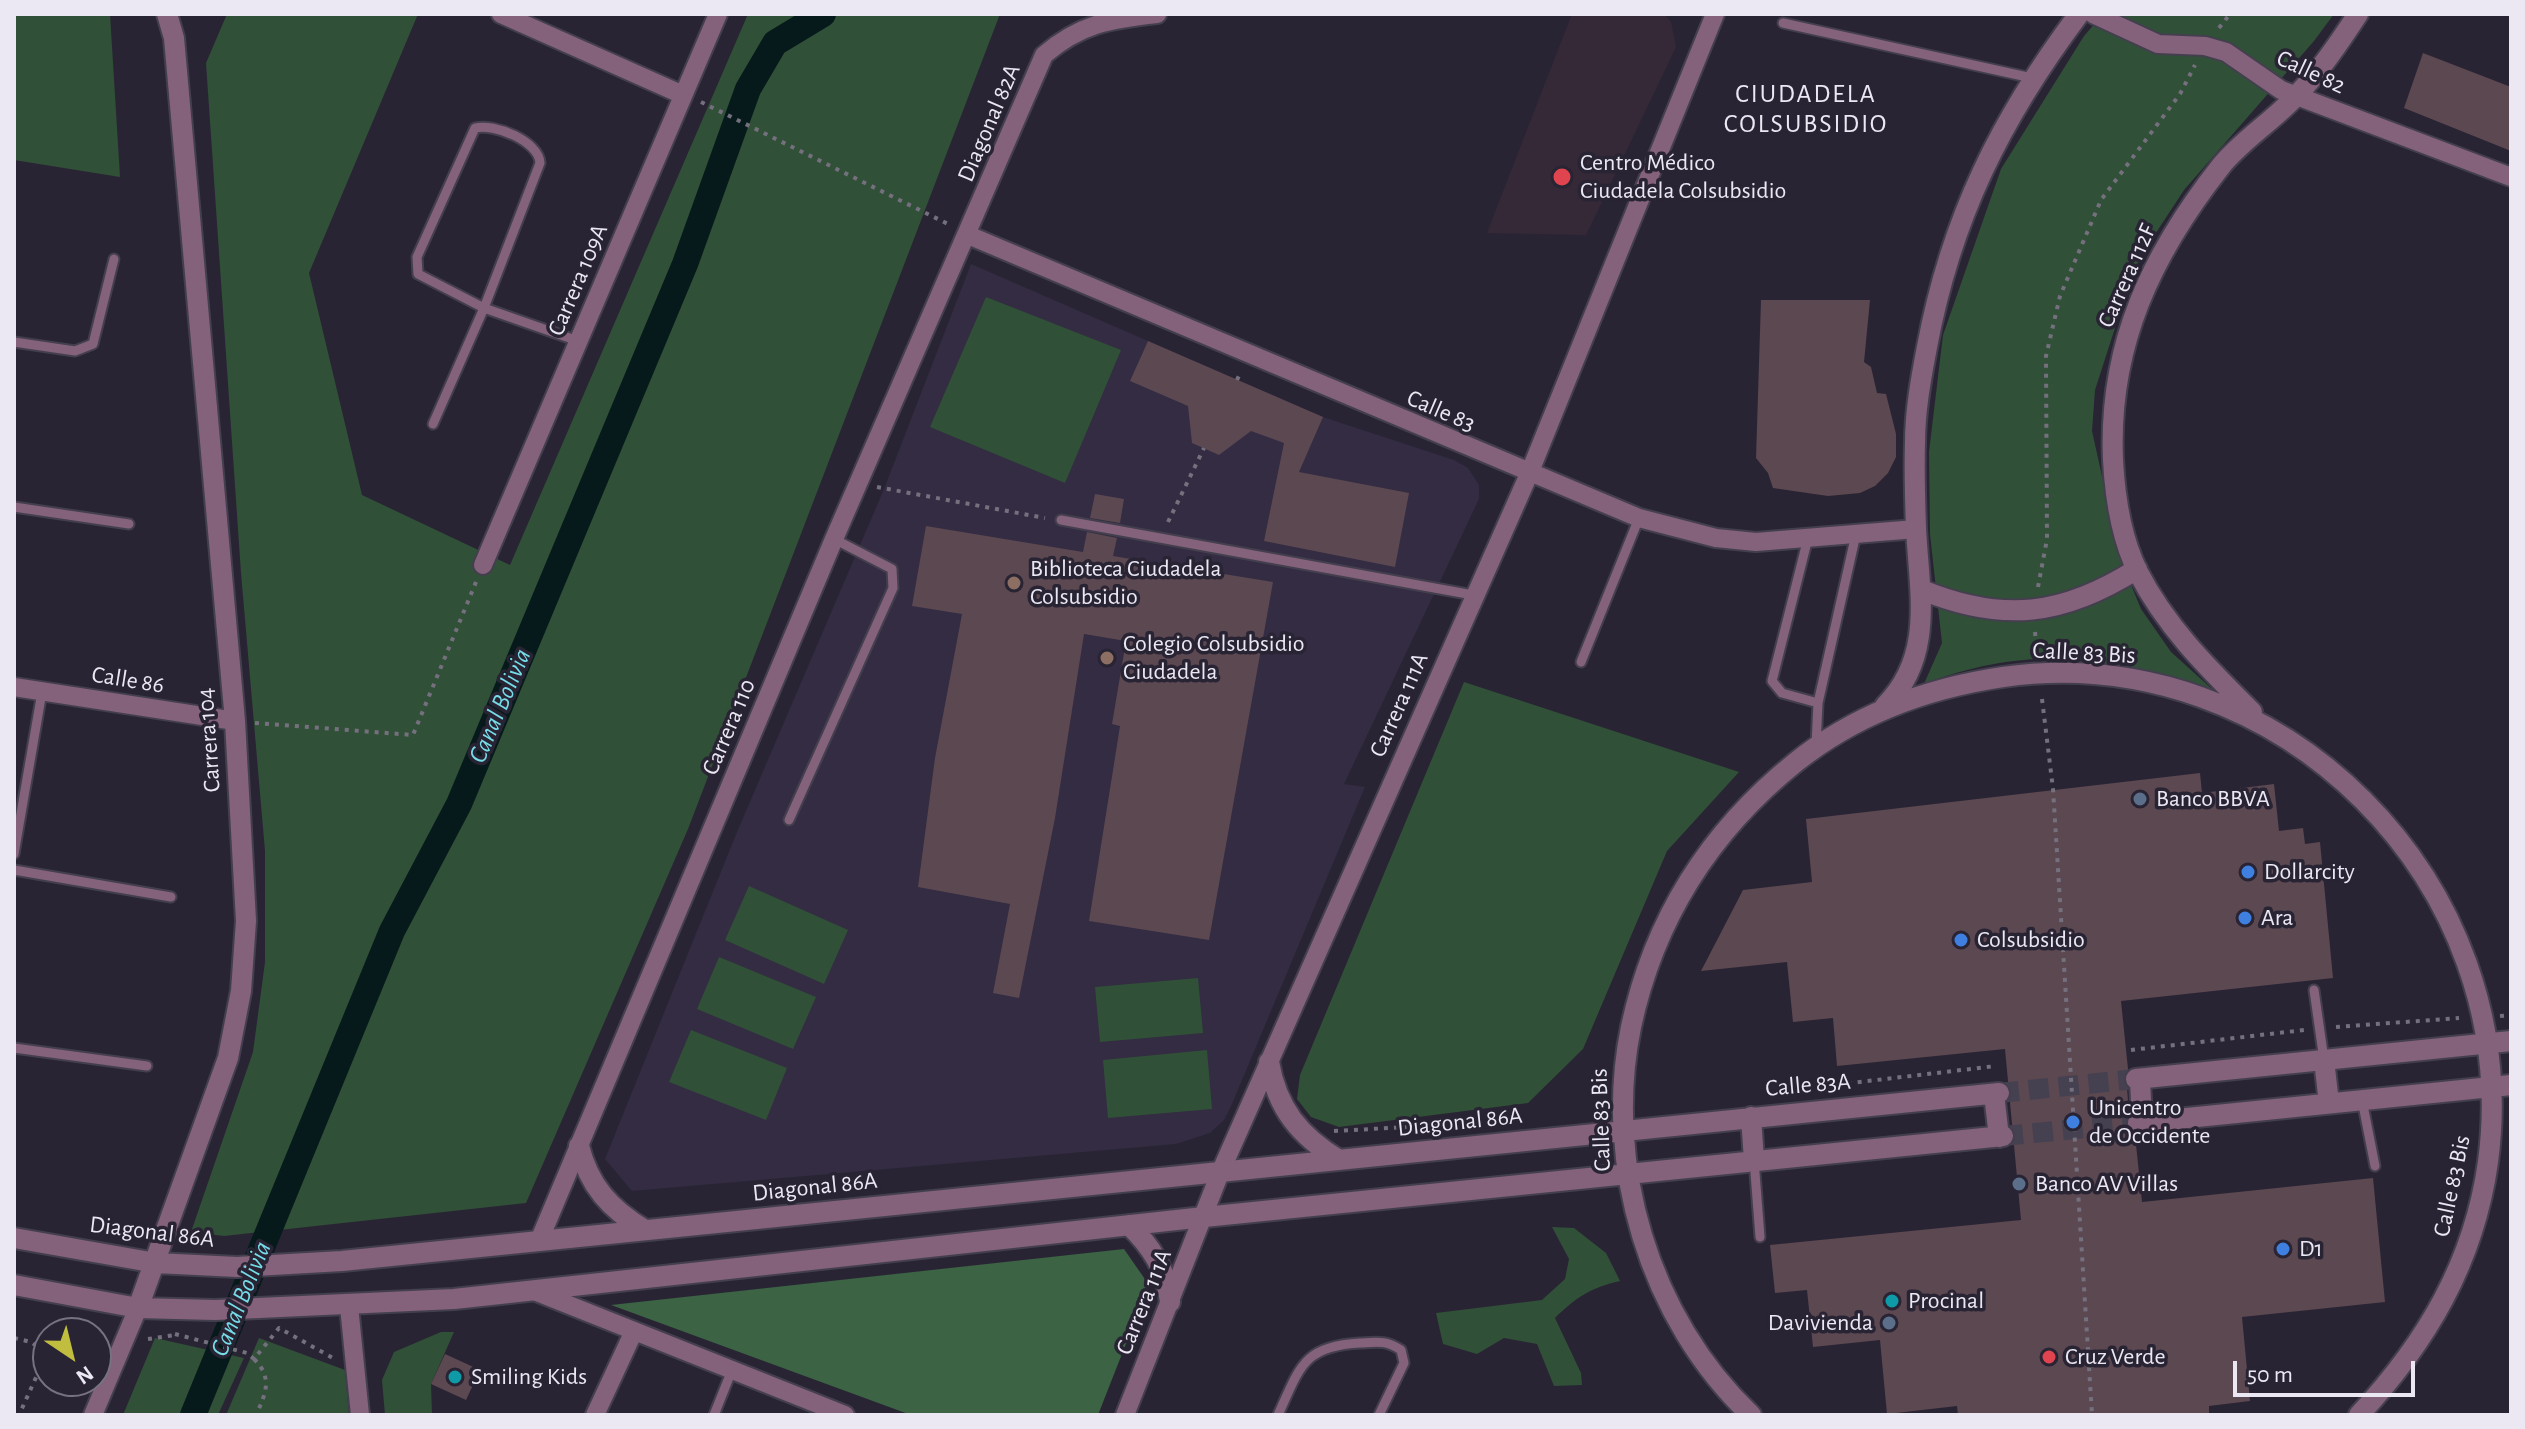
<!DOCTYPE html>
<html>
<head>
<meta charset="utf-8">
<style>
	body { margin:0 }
	#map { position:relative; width:2525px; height:1429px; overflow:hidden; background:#292434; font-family:"Alegreya Sans",sans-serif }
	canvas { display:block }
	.frame { position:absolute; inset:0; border:16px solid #ebe8f3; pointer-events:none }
	.north { position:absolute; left:32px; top:1317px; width:80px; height:80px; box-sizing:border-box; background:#292434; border:2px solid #777280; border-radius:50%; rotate:145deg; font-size:22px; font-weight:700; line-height:32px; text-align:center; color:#ebe8f3 }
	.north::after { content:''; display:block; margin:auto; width:28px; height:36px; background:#c1bd3f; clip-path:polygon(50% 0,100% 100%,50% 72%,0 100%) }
	.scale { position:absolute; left:2233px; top:1361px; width:182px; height:36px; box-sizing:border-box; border:4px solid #ebe8f3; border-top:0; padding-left:10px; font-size:24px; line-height:28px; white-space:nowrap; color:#ebe8f3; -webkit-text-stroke:6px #292434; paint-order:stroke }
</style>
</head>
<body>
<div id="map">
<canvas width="2525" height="1429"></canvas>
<div class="frame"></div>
<div class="north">N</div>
<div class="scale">50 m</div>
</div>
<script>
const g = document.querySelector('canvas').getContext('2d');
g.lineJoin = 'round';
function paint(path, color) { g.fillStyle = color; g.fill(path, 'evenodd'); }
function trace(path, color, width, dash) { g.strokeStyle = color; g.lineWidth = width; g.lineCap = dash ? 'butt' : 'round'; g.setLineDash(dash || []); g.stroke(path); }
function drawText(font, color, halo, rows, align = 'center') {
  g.font = font + ' "Alegreya Sans",sans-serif'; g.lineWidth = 7; g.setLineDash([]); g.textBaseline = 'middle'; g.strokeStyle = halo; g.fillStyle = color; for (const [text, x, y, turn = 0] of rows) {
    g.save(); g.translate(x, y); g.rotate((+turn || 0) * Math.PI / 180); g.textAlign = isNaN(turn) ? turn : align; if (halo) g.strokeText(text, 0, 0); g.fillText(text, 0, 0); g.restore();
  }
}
paint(new Path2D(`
	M971,264L1323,417L1454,460L1468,468L1479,485V499L1344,784L1365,787L1232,1104L1224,1120L1210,1133L1176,1144L632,1191L605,1159L737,832L884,489Z`), '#332c42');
paint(new Path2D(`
	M1572,14H1664L1671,22L1676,47L1586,235L1487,233Z`), '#362937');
paint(new Path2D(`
	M14,14H110L120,177L14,160Z
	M227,14H418L309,273L362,495L510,565L748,14H1000L688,829L526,1203L224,1236L191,1232L253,1052L265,962V851L241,573L206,63Z
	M2103,14H2334L2314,41L2184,190L2150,242L2133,272L2095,390L2092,431L2120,558L2141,609L2171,652L2212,689C2106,657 2031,643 1924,684L1942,643L1930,534L1929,452L1943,335L2001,169L2084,36Z
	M986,297L1121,350L1065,483L930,427Z
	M1464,682L1739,772L1667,851L1583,1049L1528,1103L1339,1127L1311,1117L1297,1099L1300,1075Z
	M749,886L848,930L824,984L725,940Z
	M719,957L816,997L793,1049L697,1009Z
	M1198,978L1203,1033L1100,1042L1095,987Z
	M691,1030L787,1068L766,1120L669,1082Z
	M1207,1050L1212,1109L1108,1118L1103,1060Z
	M1552,1227L1574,1228L1606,1253L1620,1281C1592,1287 1575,1298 1555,1318L1581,1373L1582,1385L1554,1386L1537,1344L1504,1338L1477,1354L1443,1344L1436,1313L1542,1300L1565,1279L1569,1259Z
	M441,1332H454L431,1384L432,1415H385L382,1380L394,1352Z
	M155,1338L244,1358L218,1415H123Z
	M259,1338L345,1370L349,1415H226Z`), '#315038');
paint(new Path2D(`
	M1124,1249L1149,1285L1098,1415H911L611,1305Z`), '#3b6344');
trace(new Path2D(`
	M193,1415L392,931L459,804L685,264L748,89L775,43L823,14`), '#061a1c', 26);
paint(new Path2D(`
	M2423,53L2511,87V151L2404,108Z
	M1761,300H1870L1864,362L1871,367L1877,393L1886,394L1896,434V457L1888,473L1875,486L1860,493L1828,496L1773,488L1768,473L1756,458Z
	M1148,341L1323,417L1299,472L1409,493L1395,567L1264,541L1284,443L1251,431L1219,455L1192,443L1188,406L1130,381Z
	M1095,494L1124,499L1120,523L1090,518Z
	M926,526L1083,552L1087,532L1117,538L1113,556L1273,582L1209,940L1089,921L1120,726L1112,724L1126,641L1084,634L1055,818L1019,998L993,993L1010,904L918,887L935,758L962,614L912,606Z
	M2200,773L2202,793L2274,784L2279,831L2303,828L2305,844L2320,842L2333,978L2121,1001L2128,1069L2123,1080L2127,1088L2129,1114L2125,1124L2135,1135L2142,1202L2373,1178L2385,1302L2242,1317L2250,1401L2209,1406V1415H1958L1957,1406L1887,1414L1880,1340L1813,1347L1807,1290L1775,1293L1770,1245L2021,1220L2005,1049L1837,1066L1833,1018L1793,1022L1787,962L1701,971L1743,890L1812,882L1806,819Z
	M445,1354L480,1370L466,1400L431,1384Z`), '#5c4851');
trace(new Path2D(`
	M1999,1093L2136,1079
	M2003,1136L2138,1123`), '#464151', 20, [20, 10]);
const service = new Path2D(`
	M1783,23L2032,78
	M14,342L75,351L93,344L114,259
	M433,424L484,308L540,163C539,141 494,123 475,128L417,257L418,274L484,308L578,341
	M14,507L129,524
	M1061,520L1473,595
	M1808,538L1772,681L1782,693L1818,703
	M1581,662L1639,518
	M1816,746L1818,703L1856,534
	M789,820L893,588L892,569L834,539
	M14,854L42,692
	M14,870L171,897
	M2314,990L2324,1060
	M14,1048L147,1066
	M2362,1100L2375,1166
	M1754,1160L1760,1237
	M714,1415L732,1370
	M1278,1415C1300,1367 1303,1346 1360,1343C1377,1342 1386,1340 1401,1350L1404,1363L1379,1415`);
const minor = new Path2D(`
	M501,14L683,95
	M2093,14L2158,44L2205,46L2226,52L2281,90L2511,177
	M968,235L1639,518L1716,538L1756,542L1916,529
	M483,565L718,14
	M14,687L235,721
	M539,1241L834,539L1044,55C1080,24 1110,19 1157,14
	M534,1291L845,1415
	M349,1306L360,1415
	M93,1415L138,1308
	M595,1415L634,1331
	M1125,1415L1220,1173L1529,474L1715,14`);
const tertiary = new Path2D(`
	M1922,590C2003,623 2063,616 2137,569
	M1885,706C1935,656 1919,591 1916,528C1915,500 1914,471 1915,443C1915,411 1921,378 1927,347C1951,218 2001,118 2079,14
	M2252,712C2209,669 2166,627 2138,572C2121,538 2115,498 2113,460C2108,346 2151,255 2221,166C2242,140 2273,121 2296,96C2320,71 2339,43 2358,14
	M2324,1060L2329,1103
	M1269,1062C1277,1109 1300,1136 1339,1160
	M2136,1079L2511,1041
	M2140,1079L2142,1123
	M1994,1094L1999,1137
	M1751,1117L1754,1160
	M2138,1123L2511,1085
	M579,1146C589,1186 610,1209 645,1230
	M1129,1225C1152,1247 1166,1270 1170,1302
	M14,1238L156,1263L237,1267L342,1261L1999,1093
	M14,1285L138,1308L215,1310L454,1299L1204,1217L2003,1136
	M138,1308L228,1058L241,991L246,921L235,721L174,38L167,14
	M1751,1415C1649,1319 1603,1163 1631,1027C1654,919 1710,831 1796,762C1855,715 1928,688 2003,677C2280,638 2525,883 2488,1162C2474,1262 2427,1342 2359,1415`);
trace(service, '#443f4f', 13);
trace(minor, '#443f4f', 22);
trace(tertiary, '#443f4f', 24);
trace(new Path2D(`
	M2219,28L2230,14
	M701,102L948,224
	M1237,380L1241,371
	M877,487L1045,518
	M1168,522L1204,448
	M2038,587L2047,539L2046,356L2060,296L2101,200L2180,94L2195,65
	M2035,632L2037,655
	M2042,699L2053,789L2092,1415
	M255,723L413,735L476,582
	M2500,1016L2511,1015
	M2336,1027L2459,1018
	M2131,1050L2304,1030
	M1808,1088L1996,1066
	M1334,1131L1445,1125
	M175,1334L247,1353L254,1359L279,1328L333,1358
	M14,1338L31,1342L42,1350L43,1362L19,1415
	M148,1339L175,1335
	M254,1359C273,1378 266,1393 256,1415`), '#75707e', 4, [4, 6]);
trace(service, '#84627b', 9);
trace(minor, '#84627b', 18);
trace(tertiary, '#84627b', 20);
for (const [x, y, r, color] of [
	[1562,177,10,"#e0444e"],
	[1014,583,8,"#8d6e63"],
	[1107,658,8,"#8d6e63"],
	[2140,799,8,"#5c6f8a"],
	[2248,872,8,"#3f7fe0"],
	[2245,918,8,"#3f7fe0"],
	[1961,940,8,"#3f7fe0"],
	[2073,1122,8,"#3f7fe0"],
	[2019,1184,8,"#5c6f8a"],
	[2283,1249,8,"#3f7fe0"],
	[1892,1301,8,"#0f9aa8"],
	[1889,1323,8,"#5c6f8a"],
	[2049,1357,8,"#e0444e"],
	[455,1377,8,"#0f9aa8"]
]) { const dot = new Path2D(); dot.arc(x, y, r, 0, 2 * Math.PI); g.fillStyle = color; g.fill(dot); trace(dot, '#292434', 3); }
drawText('24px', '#ebe8f3', '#292434', [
	["Calle 82",2311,72,25],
	["Diagonal 82A",989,123,-67],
	["Carrera 112F",2127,276,-66],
	["Carrera 109A",578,280,-67],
	["Calle 83",1441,411,23],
	["Calle 83 Bis",2084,653,3],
	["Calle 86",128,680,9],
	["Carrera 111A",1399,705,-66],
	["Carrera 110",729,727,-67],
	["Carrera 104",209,740,-94],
	["Calle 83A",1808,1085,-5],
	["Calle 83 Bis",1601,1120,-92],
	["Diagonal 86A",1460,1122,-6],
	["Calle 83 Bis",2452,1186,-78],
	["Diagonal 86A",815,1187,-6],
	["Diagonal 86A",152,1232,7],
	["Carrera 111A",1144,1302,-68]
]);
drawText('24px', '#ebe8f3', '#292434', [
	["Centro Médico",1580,163],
	["Ciudadela Colsubsidio",1580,191],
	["Biblioteca Ciudadela",1030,569],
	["Colsubsidio",1030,597],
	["Colegio Colsubsidio",1123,644],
	["Ciudadela",1123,672],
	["Banco BBVA",2156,799],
	["Dollarcity",2264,872],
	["Ara",2261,918],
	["Colsubsidio",1977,940],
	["Unicentro",2089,1108],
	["de Occidente",2089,1136],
	["Banco AV Villas",2035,1184],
	["D1",2299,1249],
	["Procinal",1908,1301],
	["Davivienda",1873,1323,"right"],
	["Cruz Verde",2065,1357],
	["Smiling Kids",471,1377]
], 'left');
g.letterSpacing = '2px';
drawText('26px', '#ebe8f3', '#292434', [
	["CIUDADELA",1806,94],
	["COLSUBSIDIO",1806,124]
]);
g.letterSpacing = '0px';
drawText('italic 26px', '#76dce7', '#292434', [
	["Canal Bolivia",500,706,-67],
	["Canal Bolivia",241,1299,-68]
]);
</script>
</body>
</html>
